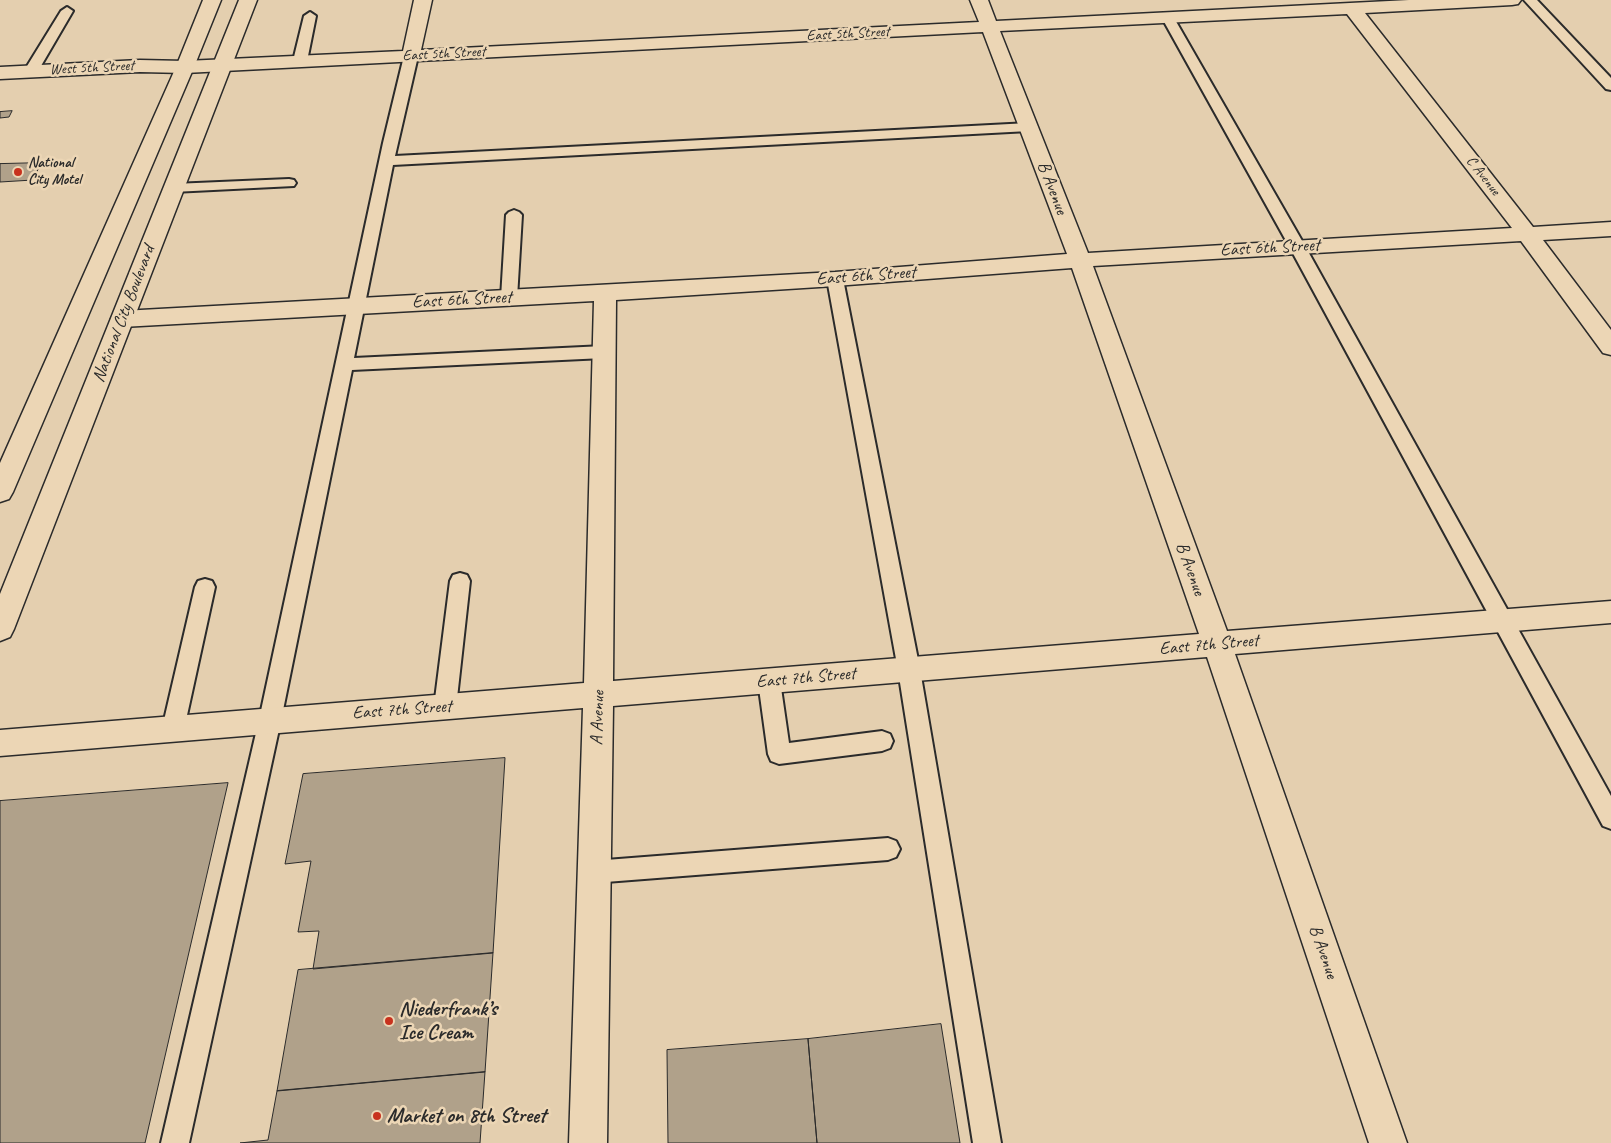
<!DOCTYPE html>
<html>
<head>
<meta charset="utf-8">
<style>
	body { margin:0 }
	canvas { display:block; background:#e4cfaf }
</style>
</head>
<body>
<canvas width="1611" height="1143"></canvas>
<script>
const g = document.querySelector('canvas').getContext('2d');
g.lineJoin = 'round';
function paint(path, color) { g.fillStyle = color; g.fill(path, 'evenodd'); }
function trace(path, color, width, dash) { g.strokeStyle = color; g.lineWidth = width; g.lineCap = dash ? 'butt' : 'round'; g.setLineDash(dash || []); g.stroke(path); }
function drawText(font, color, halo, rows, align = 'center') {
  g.font = font + ' Caveat,sans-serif'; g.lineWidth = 5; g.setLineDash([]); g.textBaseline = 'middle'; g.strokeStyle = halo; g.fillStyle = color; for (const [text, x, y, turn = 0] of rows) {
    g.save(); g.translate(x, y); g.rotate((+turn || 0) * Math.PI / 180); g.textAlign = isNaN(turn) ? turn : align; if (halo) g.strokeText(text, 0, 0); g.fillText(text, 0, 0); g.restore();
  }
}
const building = new Path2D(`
	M12,111L9,117L0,118V112Z
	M41,163L33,180L0,182V164Z
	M505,758L493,953L313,969L319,931L298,932L311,861L285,864L303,774Z
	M228,783L145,1143H0V801Z
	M493,953L485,1072L277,1091L298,970Z
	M941,1024L960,1143H817L808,1039Z
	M808,1039L817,1143H668L667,1050Z
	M485,1072L480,1143H240L268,1140L277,1091Z`);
paint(building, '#b0a18a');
trace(building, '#2b2b2b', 1);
const service = new Path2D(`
	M1524,0H1537L1611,78V90L1606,89Z
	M67,7L73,11L38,71L36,74H26L24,71L61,11Z
	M310,12L316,16L307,61L300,65L293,61L304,16Z
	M1168,14L1174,18L1305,246L1611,796V829L1603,826L1289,246L1162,18Z
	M411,52L418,56L395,156L1029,123L1034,124L1036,127L1034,130L1029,131L393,165L354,358L604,346L610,348L613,352L610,356L604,358L352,370L281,720L189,1143H161L259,720L383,143L404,56Z
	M289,179L294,180L296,183L294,186L173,192L168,191L166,188L168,185L173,184Z
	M514,210L519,212L522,215L517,298L515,302L509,303L503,302L501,298L506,215L509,212Z
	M835,274L841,275L843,279L920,670L1001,1143H973L898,670L827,279L829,275Z
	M460,573L467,575L470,581L456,707L453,714L445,716L437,714L434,707L450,581L453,575Z
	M205,579L212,581L215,587L184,729L181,736L173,739L165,736L162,729L195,587L198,581Z
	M769,672L777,675L780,681L789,743L882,731L890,734L893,741L890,748L882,751L779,764L771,761L768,754L758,681L761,675Z
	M888,838L896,841L900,849L896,857L888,860L593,883L585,880L581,872L585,864L593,861Z`);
const minor = new Path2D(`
	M414,0H432L421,50L979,22L970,0H988L996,21L1409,0H1521L1518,4L1512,5L1365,13L1533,227L1611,222V236L1543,240L1611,330V355L1603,353L1521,241L1093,266L1227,631L1611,601V623L1235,654L1407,1143H1369L1207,657L613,706L607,1143H569L583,708L0,756V730L584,683L594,301L122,327L114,324L111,319L114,314L122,311L835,272L1067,254L983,32L185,73L140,72L0,79V67L140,60L185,61L403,51ZM1347,14L1512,228L1088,253L1000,31ZM1072,268L1199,634L613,681L616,300L835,286Z`);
const primary = new Path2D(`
	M203,0H221L194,67L13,492L9,499L0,502V463L176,67Z
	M239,0H257L14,629L10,637L0,641V594Z`);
trace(service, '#2b2b2b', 4);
trace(minor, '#2b2b2b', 3);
trace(primary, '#2b2b2b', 3);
paint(service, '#ecd6b5');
paint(minor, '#ecd6b5');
paint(primary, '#ecd6b5');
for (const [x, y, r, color] of [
	[18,172,5,"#c8321e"],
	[389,1021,5,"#c8321e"],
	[377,1116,5,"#c8321e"]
]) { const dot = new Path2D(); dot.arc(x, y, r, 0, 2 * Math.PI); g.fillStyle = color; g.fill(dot); trace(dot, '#ecd6b5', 2); }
drawText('15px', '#2b2b2b', '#ecd6b5', [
	["East 5th Street",848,34,-3],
	["East 5th Street",444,54,-3],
	["West 5th Street",92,68,-3],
	["C Avenue",1483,176,52]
]);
drawText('bold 15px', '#2b2b2b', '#ecd6b5', [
	["National",28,163],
	["City Motel",28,180]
], 'left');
drawText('18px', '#2b2b2b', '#ecd6b5', [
	["B Avenue",1052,188,69],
	["East 6th Street",1270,248,-3],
	["East 6th Street",866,276,-4],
	["East 6th Street",462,300,-3],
	["National City Boulevard",124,314,-69],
	["B Avenue",1190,569,70],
	["East 7th Street",1209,645,-5],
	["East 7th Street",806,678,-5],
	["East 7th Street",402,710,-4],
	["A Avenue",598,718,-88],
	["B Avenue",1323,952,71]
]);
drawText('bold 21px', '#2b2b2b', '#ecd6b5', [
	["Niederfrank’s",399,1009],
	["Ice Cream",399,1033],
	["Market on 8th Street",387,1116]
], 'left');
</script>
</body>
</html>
